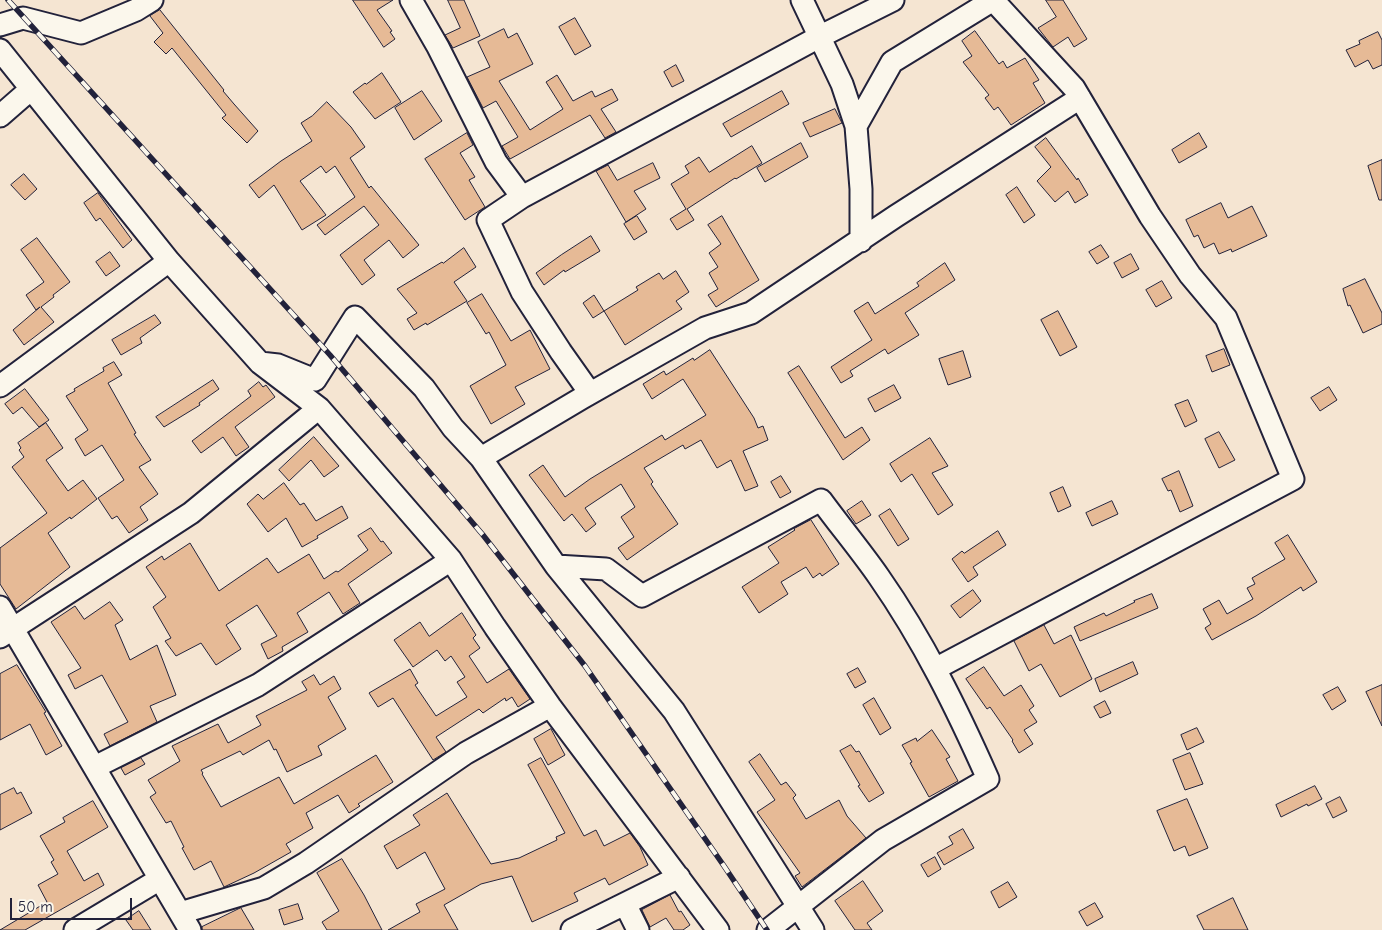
<!DOCTYPE html>
<html>
<head>
<meta charset="utf-8">
<style>
	body { margin:0 }
	#map { position:relative; width:1382px; height:930px; overflow:hidden; background:#f5e5d2; font-family:"Comic Neue",sans-serif }
	canvas { display:block }
	.scale { position:absolute; left:10px; top:898px; width:122px; height:22px; box-sizing:border-box; border:2px solid #22223b; border-top:0; padding-left:6px; font-size:15px; line-height:18px; white-space:nowrap; color:#22223b; -webkit-text-stroke:4px #fbf7ec; paint-order:stroke }
</style>
</head>
<body>
<div id="map">
<canvas width="1382" height="930"></canvas>
<div class="scale">50 m</div>
</div>
<script>
const g = document.querySelector('canvas').getContext('2d');
g.lineJoin = 'round';
function paint(path, color) { g.fillStyle = color; g.fill(path, 'evenodd'); }
function trace(path, color, width, dash) { g.strokeStyle = color; g.lineWidth = width; g.lineCap = dash ? 'butt' : 'round'; g.setLineDash(dash || []); g.stroke(path); }
const building = new Path2D(`
	M353,0H393L377,10L392,31L390,32L395,39L384,47Z
	M448,0H464L480,36L453,48L445,35L460,28Z
	M1046,0H1063L1087,39L1074,47L1068,37L1053,47L1038,28L1056,17Z
	M160,10L224,90L223,91L234,104L258,131L247,143L222,118L226,115L172,48L166,54L154,42L163,33L150,16Z
	M575,18L591,46L575,55L559,27Z
	M504,29L508,38L517,33L533,64L499,81L530,130L563,109L546,82L557,75L573,101L592,91L595,97L612,89L618,100L601,109L616,132L605,138L590,115L510,159L502,146L518,137L496,101L483,108L467,77L490,67L478,42Z
	M975,31L999,64L1003,61L1007,68L1025,58L1039,80L1033,83L1045,103L1011,125L998,107L994,110L985,98L989,95L963,62L972,56L962,41Z
	M1378,32L1382,40V65L1373,69L1368,60L1355,67L1346,50L1360,44L1359,41Z
	M676,65L684,81L672,87L664,72Z
	M382,73L401,102L375,119L353,92L365,83L366,84Z
	M422,91L442,121L414,140L395,108Z
	M782,91L789,104L731,137L723,124Z
	M327,102L351,127L365,147L350,158L369,188L371,186L419,245L403,258L389,240L364,260L375,275L362,285L340,255L379,225L364,206L325,235L317,225L355,197L335,166L326,173L321,166L300,181L326,215L302,230L274,185L259,198L249,185L281,161L312,141L301,123L312,116Z
	M835,109L842,123L810,137L803,123Z
	M467,133L473,145L460,153L475,177L469,180L485,207L465,220L425,159Z
	M1199,133L1207,147L1179,163L1172,150Z
	M1046,138L1077,180L1078,178L1088,195L1075,203L1068,191L1055,202L1037,181L1051,167L1035,147Z
	M801,143L808,157L765,182L757,168Z
	M752,146L762,163L736,179L735,178L687,209L694,220L677,230L670,219L686,209L671,184L689,173L685,166L699,157L709,172Z
	M1382,160V200H1379L1368,166Z
	M653,163L660,178L634,191L646,209L626,222L596,171L608,165L617,180Z
	M24,174L37,189L25,200L11,185Z
	M1017,187L1035,215L1024,223L1006,195Z
	M98,193L132,240L123,248L100,218L96,221L84,203Z
	M1221,203L1228,218L1252,206L1267,236L1232,252L1231,249L1219,254L1214,243L1204,248L1198,235L1194,237L1186,220Z
	M637,216L647,232L634,240L624,224Z
	M722,216L759,280L716,307L708,295L718,289L709,273L718,267L709,253L721,244L708,225Z
	M591,236L600,251L565,272L564,270L544,285L536,273L561,255Z
	M37,238L70,282L53,295L54,297L41,307L54,322L24,345L13,330L40,307L36,310L26,295L44,282L21,250Z
	M1101,245L1109,257L1097,264L1089,252Z
	M464,248L476,267L454,282L467,301L427,325L426,323L414,330L407,319L417,313L397,289L442,262L443,263Z
	M110,252L120,266L106,276L96,262Z
	M1131,254L1139,269L1122,278L1114,263Z
	M945,263L955,280L905,313L919,335L888,354L885,349L850,371L853,376L841,383L831,367L872,340L854,311L868,302L875,314L919,286L917,283Z
	M676,271L689,292L676,301L682,309L625,345L604,311L593,318L583,303L594,295L604,311L638,290L636,287L659,273L663,279Z
	M1365,279L1382,313V324L1363,333L1350,305L1348,306L1343,289Z
	M1162,281L1172,298L1156,307L1146,290Z
	M482,294L511,341L530,330L550,369L515,387L525,404L491,424L470,386L506,365L489,332L486,334L467,303Z
	M1058,311L1077,347L1060,356L1041,320Z
	M155,315L161,323L140,338L142,343L121,355L112,340Z
	M1224,349L1230,365L1212,372L1206,356Z
	M710,350L754,418L758,428L763,426L768,440L743,451L758,486L745,491L731,460L717,468L701,440L685,449L683,445L644,468L653,482L651,484L678,524L627,560L618,548L634,537L621,517L635,507L621,484L585,508L596,524L586,532L572,514L564,521L529,475L543,465L565,497L590,479L631,454L662,435L665,440L706,415L683,379L652,399L643,384L664,371L666,375L693,358L694,360Z
	M963,351L971,377L948,385L939,359Z
	M114,362L122,375L108,383L136,433L134,434L151,460L139,467L158,494L140,507L148,520L129,533L117,516L112,519L98,498L124,480L102,445L85,456L75,439L88,430L66,396L75,391L74,389L104,371L103,368Z
	M799,366L845,438L862,427L870,440L843,460L788,373Z
	M213,380L219,389L199,403L200,405L164,427L156,417Z
	M259,382L263,387L266,385L275,397L235,427L249,447L236,456L223,437L201,453L192,441L251,396L248,391Z
	M894,385L901,398L875,412L868,399Z
	M1329,387L1337,400L1320,411L1311,398Z
	M25,389L49,420L39,427L22,407L13,414L5,404Z
	M1188,400L1197,421L1185,427L1175,405Z
	M46,423L63,448L46,460L68,491L83,480L97,499L71,519L70,517L48,533L70,567L16,609L0,584V548L47,513L12,467L24,457L19,450L21,448L18,443Z
	M1219,432L1235,460L1219,468L1205,439Z
	M314,437L339,466L324,477L311,460L289,481L279,470Z
	M930,438L948,466L932,473L953,505L938,515L912,474L901,482L890,464Z
	M1179,471L1193,506L1180,512L1171,490L1168,491L1162,479Z
	M781,476L791,492L780,498L771,482Z
	M284,483L300,505L304,503L316,521L342,506L348,518L317,536L318,538L302,547L286,518L268,532L247,504L258,494L263,499Z
	M1063,487L1071,506L1058,512L1050,493Z
	M862,501L871,515L856,524L847,511Z
	M1112,501L1118,514L1092,526L1086,513Z
	M890,509L909,539L898,546L879,516Z
	M811,520L839,564L822,576L820,573L813,578L806,567L781,582L788,594L759,613L742,587L779,563L768,547L795,530L794,529Z
	M371,528L381,542L383,541L392,553L348,584L360,603L343,614L329,592L297,613L308,632L282,647L283,651L268,659L261,644L277,636L257,605L226,625L241,649L216,665L201,643L176,656L165,641L171,638L153,607L166,597L146,567L162,556L164,560L190,543L219,591L267,558L278,573L309,554L324,579L336,571L338,572L368,550L358,536Z
	M998,531L1006,545L973,567L978,575L968,582L952,559L962,551L964,553Z
	M1288,535L1317,582L1303,591L1301,587L1256,616L1212,640L1205,628L1211,624L1203,609L1219,600L1227,614L1253,599L1247,588L1255,584L1252,578L1285,559L1275,543Z
	M973,590L981,601L960,618L951,606Z
	M1152,594L1158,608L1080,641L1074,627L1104,613L1106,616L1135,602L1134,601Z
	M110,602L123,620L115,625L130,660L157,645L176,695L150,706L157,722L110,746L104,734L128,722L102,675L75,689L68,675L81,668L51,622L75,606L84,619Z
	M462,613L476,635L473,638L480,648L469,656L487,683L509,669L530,699L518,707L512,697L506,701L505,698L483,713L479,709L436,737L446,752L433,760L393,698L378,707L369,693L410,669L418,683L415,685L436,716L467,697L457,682L465,677L451,656L445,661L437,650L413,667L394,640L420,622L429,636Z
	M1044,625L1054,644L1071,635L1092,679L1060,697L1041,664L1029,671L1014,641Z
	M1133,662L1138,674L1100,692L1095,679Z
	M17,665L46,712L44,713L62,746L46,755L30,724L0,740V674Z
	M984,667L1004,696L1021,685L1034,706L1029,710L1037,722L1024,730L1033,744L1019,753L1012,741L1013,740L990,707L987,709L966,679Z
	M858,668L866,682L855,688L847,674Z
	M314,675L320,685L334,676L341,689L328,697L346,729L318,746L322,755L287,772L276,749L274,750L269,740L243,755L240,751L201,770L203,773L202,774L221,807L279,777L294,804L376,755L393,782L358,804L360,806L349,813L338,795L306,813L313,828L286,844L291,852L254,873L224,887L211,861L194,870L182,848L184,847L171,821L166,823L150,797L156,793L148,780L180,761L172,746L218,724L228,743L261,725L256,716L307,690L302,682Z
	M1382,685V726L1366,692Z
	M1338,687L1346,701L1332,710L1323,695Z
	M874,698L891,728L880,735L863,705Z
	M1105,701L1111,713L1100,718L1094,707Z
	M1197,728L1204,742L1187,750L1181,735Z
	M551,729L565,755L548,765L534,739Z
	M932,730L950,757L946,759L958,781L929,797L910,763L912,762L902,745L916,738L917,741Z
	M851,745L856,752L859,751L884,793L869,802L858,786L860,785L840,751Z
	M1190,753L1203,784L1185,790L1173,760Z
	M760,754L781,785L786,782L796,795L793,798L806,819L839,800L847,816L866,838L802,887L795,876L800,873L757,812L775,800L749,762Z
	M141,758L145,764L125,775L121,768Z
	M541,758L584,836L596,830L604,846L630,833L640,847L648,865L609,885L605,878L574,893L578,901L532,922L512,876L481,884L444,905L458,930H388L420,912L416,904L445,889L425,852L397,869L384,846L420,825L413,815L447,793L491,864L519,858L557,840L556,837L565,833L528,765Z
	M1315,786L1322,799L1308,806L1307,804L1281,817L1276,805Z
	M14,788L17,794L21,792L32,813L0,830V795Z
	M1340,797L1347,811L1333,818L1326,804Z
	M1187,799L1208,848L1189,856L1185,846L1174,851L1157,811Z
	M93,801L108,827L67,851L84,881L98,873L104,885L25,930H0L47,902L38,885L58,874L51,862L54,860L40,836L65,822L63,818Z
	M963,829L974,848L944,865L937,853L953,844L949,837Z
	M935,857L941,869L928,877L921,865Z
	M342,859L364,895L382,930H327L322,922L339,911L317,873Z
	M863,881L883,911L867,923L872,930H855L835,901Z
	M1008,882L1017,897L999,908L991,892Z
	M670,895L679,912L681,911L690,925L683,930H674L666,918L650,927L642,910Z
	M1233,898L1248,930H1204L1197,916Z
	M1095,903L1103,917L1087,926L1079,912Z
	M298,904L303,919L284,925L279,910Z
	M241,908L254,930H202V927Z
	M139,911L151,930H133L126,920Z`);
paint(building, '#e6ba96');
trace(building, '#22223b', 1);
const minor = new Path2D(`
	M411,0L438,47L496,162L522,197L488,220L522,292L561,352L590,393
	M802,0L842,84L856,126L861,189V241
	M0,25L23,18L81,33L136,10L152,0
	M0,50L169,261L260,363L319,408L451,560L495,627L550,706L718,930
	M0,116L31,89
	M856,126L892,62L993,0
	M522,197L819,37L893,0
	M260,363L278,365L315,380L355,317L424,388L453,428L481,458L556,566L606,569L642,596L821,500C840,526 861,551 879,577C923,640 957,709 988,779L883,840L768,930
	M0,386L169,261
	M481,458L582,398L705,328L751,313L896,216L1080,98
	M556,566L674,711L813,930
	M0,607L190,930
	M0,637L191,513L319,408
	M935,669L1293,479L1226,318L1190,275L1150,216L1074,88L993,0
	M95,767L258,685L451,560
	M625,904L638,930
	M180,913L264,888L306,863L466,753L550,706
	M75,930L160,879
	M572,930L679,877`);
trace(minor, '#22223b', 25);
trace(minor, '#fbf7ec', 21);
const rail = new Path2D(`
	M8,0L330,355L483,535L585,666L724,866L767,930`);
trace(rail, '#22223b', 5.5);
trace(rail, '#fbf7ec', 4, [11]);
</script>
</body>
</html>
